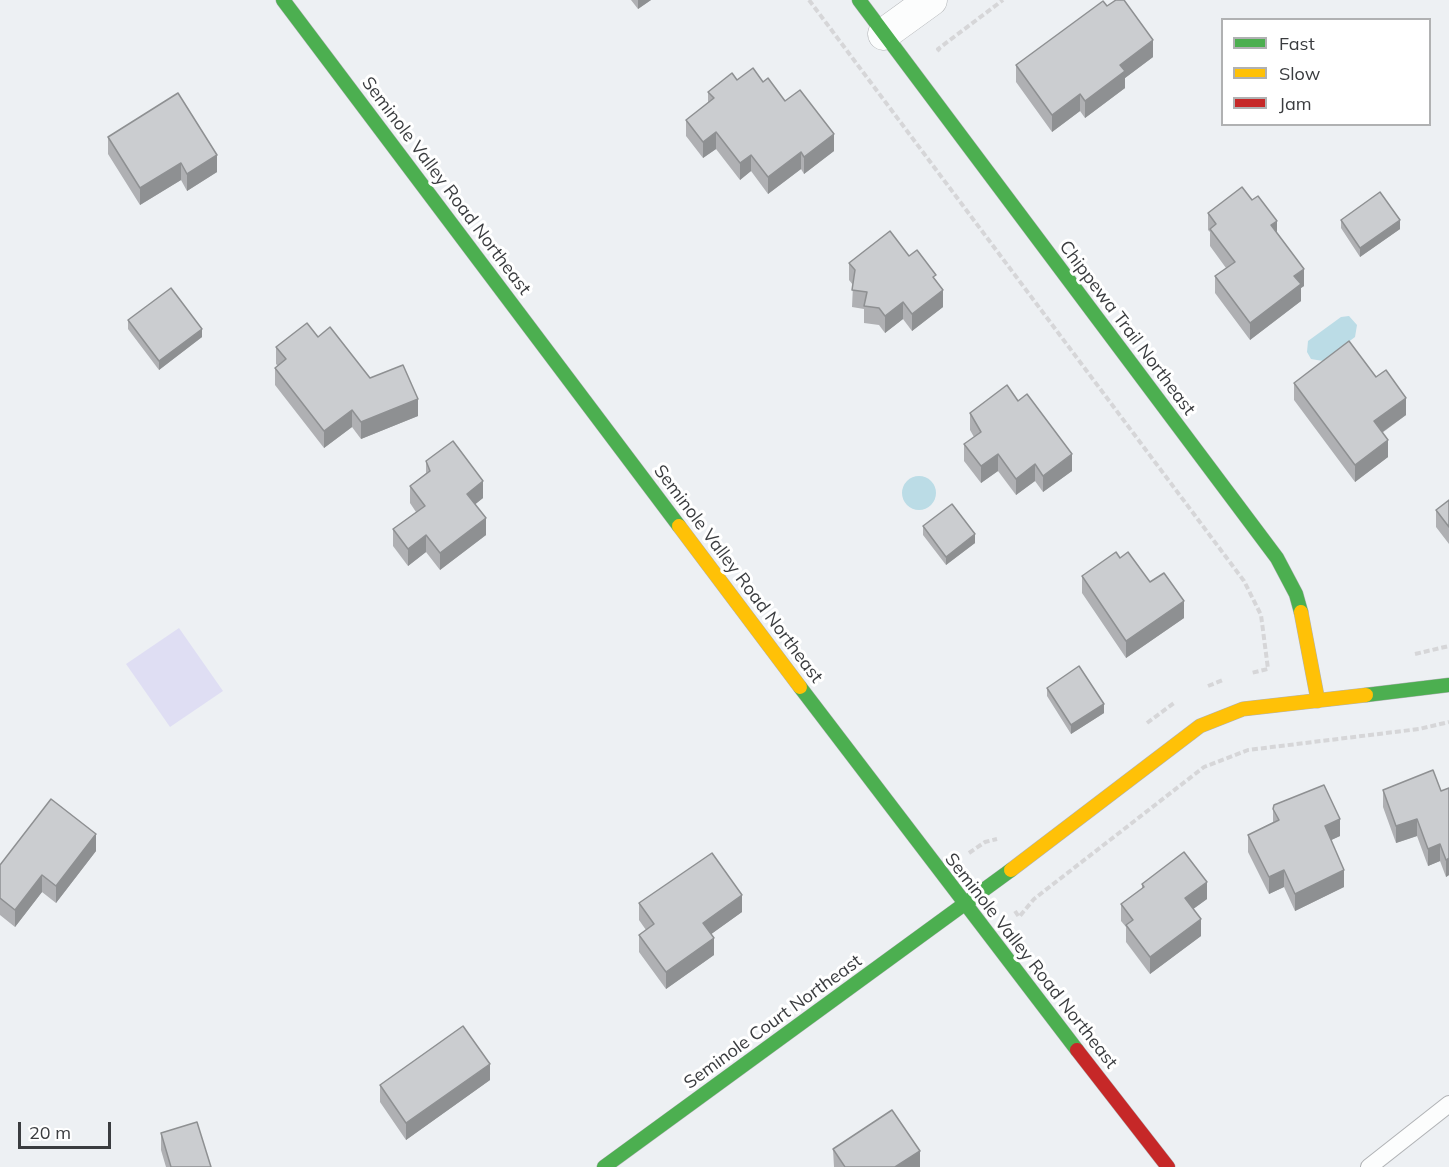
<!DOCTYPE html>
<html>
<head>
<meta charset="utf-8">
<style>
	body { margin:0 }
	#map { position:relative; width:1449px; height:1167px; overflow:hidden; background:#edf0f3; font-family:Mulish,sans-serif }
	canvas { display:block }
	.legend { position:absolute; left:1221px; top:18px; width:210px; height:108px; box-sizing:border-box; background:#fff; border:2px solid #b0b1b2; margin:0; padding:8px 10px; list-style:none; font-size:18px; color:#3a3c3f }
	.legend li { display:flex; align-items:center; gap:12px; height:30px }
	.legend b { width:30px; border:2px solid #b0b1b2 }
	.scale { position:absolute; left:18px; top:1122px; width:93px; height:27px; box-sizing:border-box; border:3px solid #3a3c3f; border-top:0; padding-left:8px; font-size:18px; line-height:21px; white-space:nowrap; color:#3a3c3f; -webkit-text-stroke:4px #fff; paint-order:stroke }
</style>
</head>
<body>
<div id="map">
<canvas width="1449" height="1167"></canvas>
<ul class="legend">
<li><b style="height:8px;background:#4caf50"></b>Fast</li>
<li><b style="height:8px;background:#ffc107"></b>Slow</li>
<li><b style="height:8px;background:#c62828"></b>Jam</li>
</ul>
<div class="scale">20 m</div>
</div>
<script>
const g = document.querySelector('canvas').getContext('2d');
g.lineJoin = 'round';
function paint(path, color) { g.fillStyle = color; g.fill(path, 'evenodd'); }
function trace(path, color, width, dash) { g.strokeStyle = color; g.lineWidth = width; g.lineCap = dash ? 'butt' : 'round'; g.setLineDash(dash || []); g.stroke(path); }
function drawText(font, color, halo, rows, align = 'center') {
  g.font = font + ' Mulish,sans-serif'; g.lineWidth = 6; g.setLineDash([]); g.textBaseline = 'middle'; g.strokeStyle = halo; g.fillStyle = color; for (const [text, x, y, turn = 0] of rows) {
    g.save(); g.translate(x, y); g.rotate((+turn || 0) * Math.PI / 180); g.textAlign = isNaN(turn) ? turn : align; if (halo) g.strokeText(text, 0, 0); g.fillText(text, 0, 0); g.restore();
  }
}
paint(new Path2D(`
	M179,628L223,691L170,727L126,664Z`), '#dfdef3');
paint(new Path2D(`
	M1349,316L1357,325L1355,337L1323,361L1311,359L1307,352L1308,341L1341,317Z
	M902 493a17 17 0 1 1 34 0a17 17 0 1 1-34 0Z`), '#bbdce6');
const lane = new Path2D(`
	M1369,1167L1449,1104`);
const street = new Path2D(`
	M884,34L931,0`);
const fast = new Path2D(`
	M283,0L679,526
	M859,0L1277,558L1296,594L1301,612
	M800,687L1077,1050
	M1366,695L1449,685
	M604,1167L1011,870`);
const slow = new Path2D(`
	M679,526L800,687
	M1301,612L1318,701
	M1011,870L1200,726L1243,709L1366,695`);
const jam = new Path2D(`
	M1077,1050L1168,1167`);
trace(lane, '#b0b2b5', 18);
trace(street, '#b0b2b5', 33);
trace(fast, '#b0b2b5', 15);
trace(slow, '#b0b2b5', 15);
trace(jam, '#b0b2b5', 15);
trace(new Path2D(`
	M809,0L1244,581L1261,615L1268,669L1251,673
	M940,51L938,49L1003,0
	M1415,654L1449,646
	M1208,686L1223,680
	M1147,723L1174,703
	M969,853L985,842L997,839
	M1015,911L1019,917L1034,899L1204,767L1248,750L1419,729L1449,722`), '#d6d6d8', 4, [6, 3]);
trace(lane, '#fcfdfd', 16);
trace(street, '#fcfdfd', 32);
trace(fast, '#4caf50', 14);
trace(slow, '#ffc107', 14);
trace(jam, '#c62828', 14);
paint(new Path2D(`
	M631,0H651L638,9Z
	M1107,6L1153,57L1125,78V88L1085,118L1080,111L1052,132L1016,82V65Z
	M737,80L763,82L785,101L834,151L804,174L801,169L768,194L751,171L740,180L716,149L703,158L686,136V120L708,103V92Z
	M108,137L217,172L187,191L181,180L140,205L108,154Z
	M1208,213L1277,233L1304,286L1301,288V301L1250,340L1215,293V276L1226,268L1210,246V232L1208,230Z
	M1341,220L1400,229L1360,257L1341,228Z
	M909,256L936,280L943,307L912,331L903,319L885,333L879,325L864,323V309L852,307L853,285L849,280V263Z
	M128,320L202,337L159,370L128,329Z
	M318,337L370,378L418,416L361,439L352,427L324,448L275,385V368L278,366L276,364V347Z
	M1376,377L1406,415L1382,433L1388,457L1355,482L1294,400V383Z
	M970,413L1072,471L1043,492L1035,481L1016,495L998,471L981,483L964,461V444L974,437L970,430Z
	M426,461L483,498L475,504L486,535L440,570L426,552L408,566L393,546V529L416,512L410,503V486L426,473Z
	M1449,500V544L1436,527V510Z
	M923,526L975,543L946,565L923,535Z
	M1120,558L1150,582L1184,618L1126,658L1082,593V576Z
	M1047,688L1104,713L1071,734L1047,696Z
	M1449,788V875L1446,877L1440,861L1428,866L1417,836L1396,843L1383,807V790L1441,791Z
	M1273,809L1340,836L1331,840L1344,887L1295,911L1284,887L1269,894L1248,852V835L1273,822Z
	M96,851L56,903L42,892L15,927L0,915V865Z
	M1142,884L1207,899L1193,909L1201,936L1150,974L1126,942V927L1121,921V904L1142,889Z
	M639,903L742,912L711,934L714,955L666,989L639,952V935L646,930L639,920Z
	M490,1080L406,1140L380,1102V1085Z
	M161,1133L211,1167H166L161,1150Z
	M833,1149L920,1167H834Z`), '#afb0b3');
paint(new Path2D(`
	M638,0H651L638,9Z
	M1153,40V57L1125,78V88L1085,118V101L1120,65Z
	M1080,94V111L1052,132V115Z
	M716,132V149L703,158V142Z
	M834,134V151L804,174V157Z
	M801,152V169L768,194V177Z
	M217,155V172L187,191V174Z
	M751,155V171L740,180V163Z
	M181,163V180L140,205V188Z
	M1400,220V229L1360,257V248Z
	M1277,221V237L1271,225Z
	M1304,269V286L1301,288V301L1250,340V323L1294,276Z
	M943,290V307L912,331V314Z
	M903,302V319L885,333V316Z
	M202,329V337L159,370V361Z
	M1406,398V415L1374,438V421Z
	M418,399V416L361,439V422Z
	M352,410V427L324,448V431Z
	M1388,440V457L1355,482V465Z
	M998,454V471L981,483V466Z
	M1072,454V471L1043,492V476Z
	M1035,464V481L1016,495V479Z
	M483,481V498L467,511V494Z
	M486,518V535L440,570V553Z
	M975,534V543L946,565V557Z
	M426,535V552L408,566V549Z
	M1184,601V618L1126,658V641Z
	M1104,704V713L1071,734V725Z
	M1340,819V836L1325,843V826Z
	M1417,819V836L1396,843V826Z
	M96,834V851L56,903V886Z
	M1440,844V861L1428,866V849Z
	M1449,858V875L1446,877V860Z
	M1284,870V887L1269,894V877Z
	M1344,870V887L1295,911V894Z
	M42,875V892L15,927V910Z
	M1207,882V899L1185,915V898Z
	M742,895V912L703,940V923Z
	M1201,919V936L1150,974V957Z
	M714,938V955L666,989V972Z
	M490,1064V1080L406,1140V1123Z
	M920,1151V1167H895Z`), '#8e9092');
const building = new Path2D(`
	M1116,0H1124L1153,40L1120,65L1125,71L1085,101L1080,94L1052,115L1016,65L1103,1L1107,6Z
	M753,68L763,82L768,78L785,101L800,90L834,134L804,157L801,152L768,177L751,155L740,163L716,132L703,142L686,120L714,98L708,92L732,73L737,80Z
	M178,93L217,155L187,174L181,163L140,188L108,137Z
	M1242,187L1252,200L1258,196L1277,221L1271,225L1304,269L1294,276L1301,284L1250,323L1215,276L1235,262L1210,229L1216,224L1208,213Z
	M1380,192L1400,220L1360,248L1341,220Z
	M890,231L909,256L917,250L936,275L933,277L943,290L912,314L903,302L885,316L879,308L864,306L867,292L852,290L855,270L849,263Z
	M171,288L202,329L159,361L128,320Z
	M307,323L318,337L330,327L370,378L403,365L418,399L361,422L352,410L324,431L275,368L286,359L276,347Z
	M1349,341L1376,377L1386,370L1406,398L1374,421L1388,440L1355,465L1294,383Z
	M1007,385L1018,401L1027,394L1072,454L1043,476L1035,464L1016,479L998,454L981,466L964,444L981,432L970,413Z
	M453,441L483,481L467,494L486,518L440,553L426,535L408,549L393,529L425,506L410,486L430,471L426,461Z
	M1449,500V527L1436,510Z
	M952,504L975,534L946,557L923,526Z
	M1116,552L1120,558L1128,552L1150,582L1164,573L1184,601L1126,641L1082,576Z
	M1079,666L1104,704L1071,725L1047,688Z
	M1433,770L1441,791L1449,788V858L1446,860L1440,844L1428,849L1417,819L1396,826L1383,790Z
	M1324,785L1340,819L1325,826L1344,870L1295,894L1284,870L1269,877L1248,835L1279,820L1273,809L1274,805Z
	M51,799L96,834L56,886L42,875L15,910L0,898V865Z
	M1184,852L1207,882L1185,898L1201,919L1150,957L1126,925L1133,920L1121,904L1144,887L1142,884Z
	M712,853L742,895L703,923L714,938L666,972L639,935L654,924L639,903Z
	M463,1026L490,1064L406,1123L380,1085Z
	M892,1110L920,1151L895,1167H845L833,1149Z
	M197,1122L211,1167H171L161,1133Z`);
paint(building, '#cbcdd0');
trace(building, '#8e9092', 1.5);
drawText('18px', '#3a3c3f', '#fff', [
	["Seminole Valley Road Northeast",446,186,53],
	["Chippewa Trail Northeast",1127,328,53],
	["Seminole Valley Road Northeast",738,574,53],
	["Seminole Valley Road Northeast",1031,961,52],
	["Seminole Court Northeast",773,1022,-36]
]);
</script>
</body>
</html>
